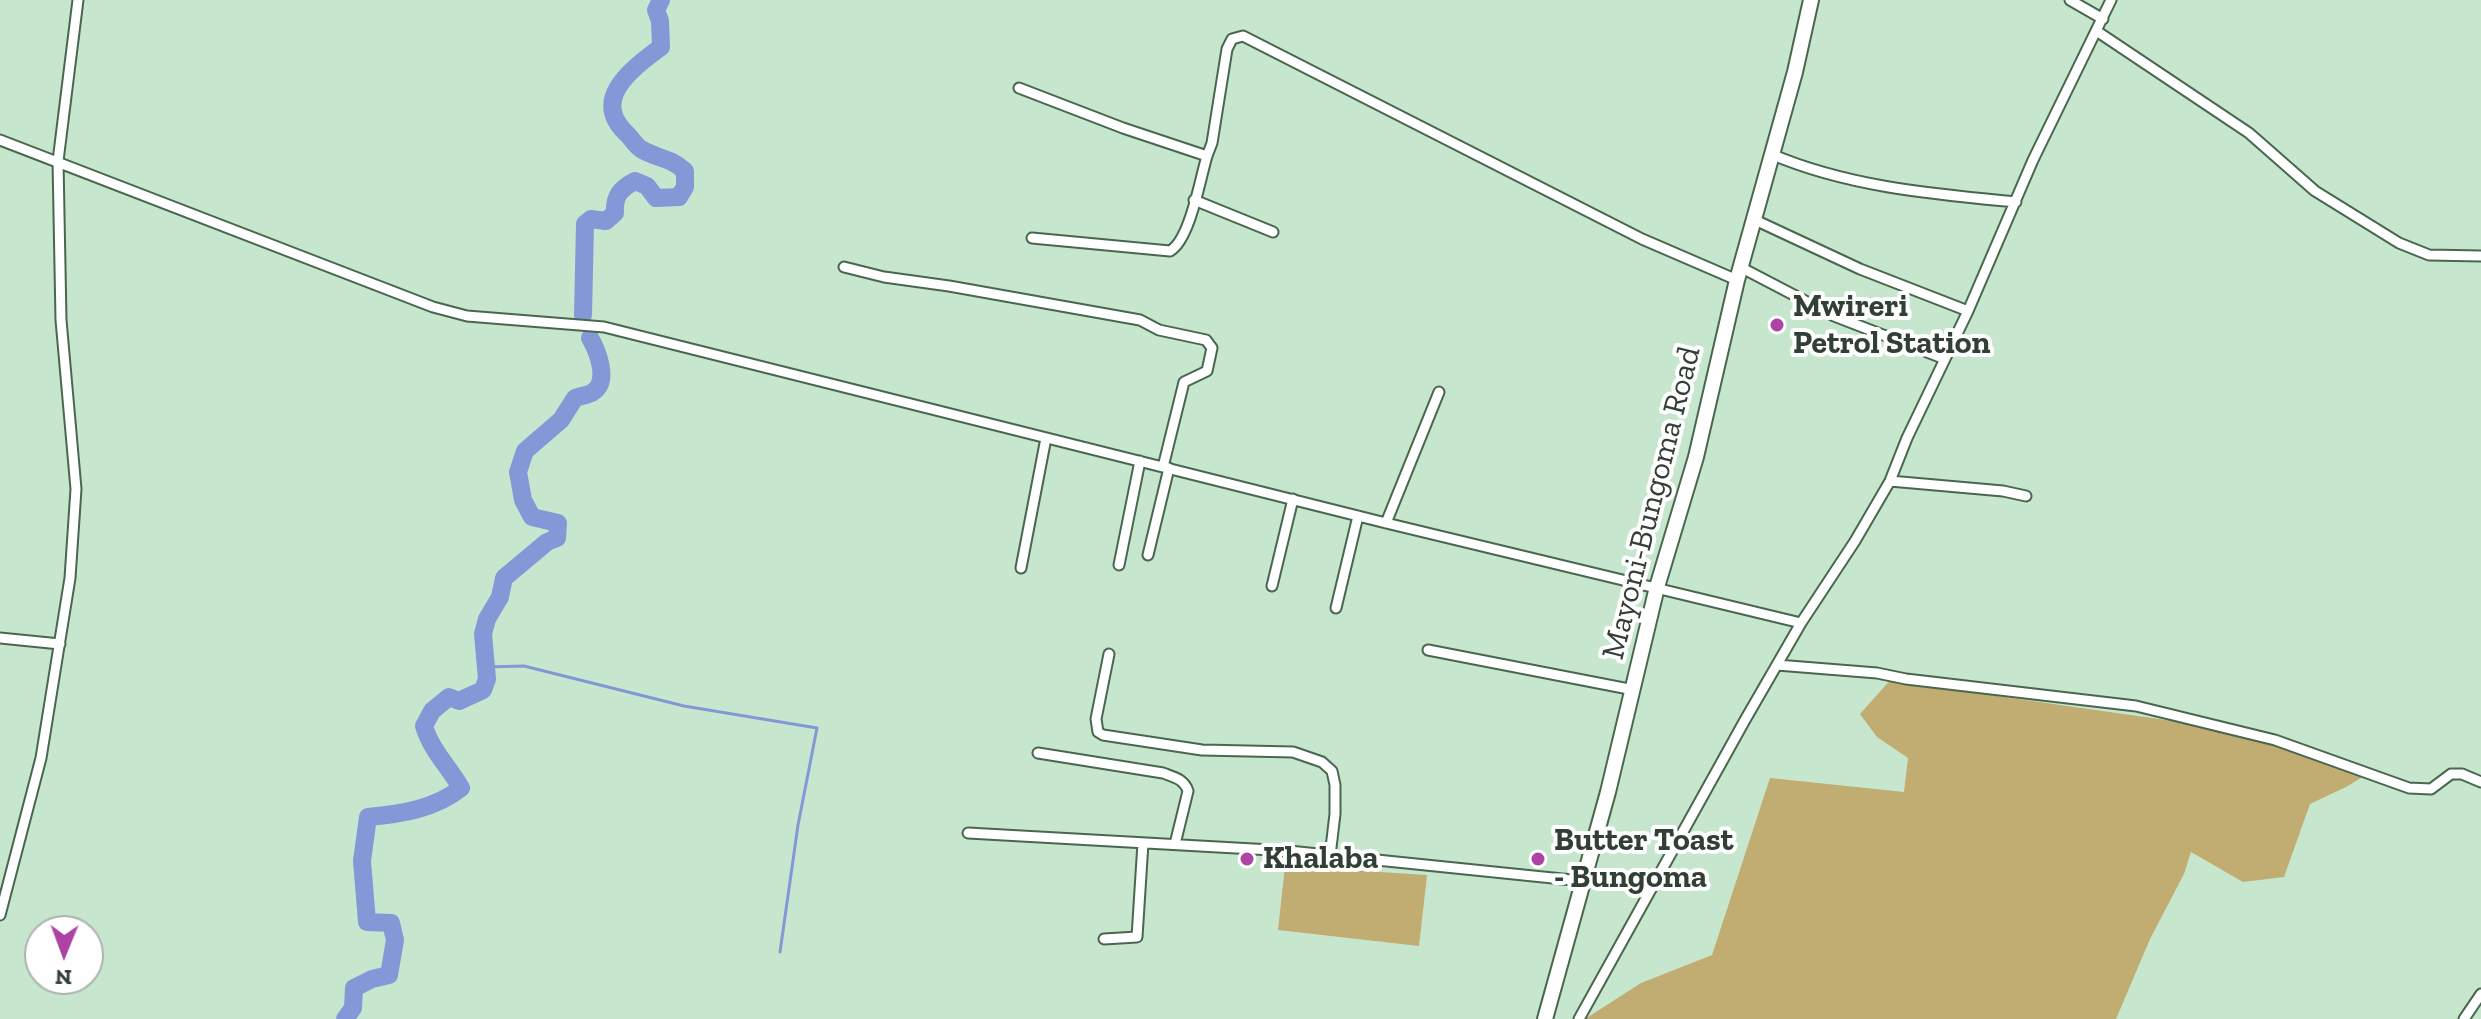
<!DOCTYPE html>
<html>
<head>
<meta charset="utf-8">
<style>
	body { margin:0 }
	#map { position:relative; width:2481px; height:1019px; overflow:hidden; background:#c6e7cd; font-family:"Zilla Slab",serif }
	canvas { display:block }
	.north { position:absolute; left:24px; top:915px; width:80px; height:80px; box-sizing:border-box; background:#fefefe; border:2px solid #acb2ad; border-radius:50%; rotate:181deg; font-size:22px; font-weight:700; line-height:32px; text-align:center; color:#323f34 }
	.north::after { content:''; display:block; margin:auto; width:28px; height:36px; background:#ad43a5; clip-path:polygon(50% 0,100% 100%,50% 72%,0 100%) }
</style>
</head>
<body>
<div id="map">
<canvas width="2481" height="1019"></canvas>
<div class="north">N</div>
</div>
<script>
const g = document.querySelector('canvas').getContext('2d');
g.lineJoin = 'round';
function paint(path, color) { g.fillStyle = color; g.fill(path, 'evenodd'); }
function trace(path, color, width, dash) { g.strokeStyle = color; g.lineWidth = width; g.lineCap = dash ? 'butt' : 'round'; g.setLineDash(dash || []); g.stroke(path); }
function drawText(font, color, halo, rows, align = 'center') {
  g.font = font + ' "Zilla Slab",serif'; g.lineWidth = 8; g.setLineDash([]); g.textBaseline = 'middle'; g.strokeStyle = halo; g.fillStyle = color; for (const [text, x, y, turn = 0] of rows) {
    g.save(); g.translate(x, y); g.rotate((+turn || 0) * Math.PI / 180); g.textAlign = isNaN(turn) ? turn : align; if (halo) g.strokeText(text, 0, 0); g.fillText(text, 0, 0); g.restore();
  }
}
paint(new Path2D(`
	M1893,677L1955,690L2215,727L2369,773L2346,787L2310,804L2284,877L2243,882L2191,852L2184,874L2150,939L2116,1019H1585L1641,983L1712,955L1770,778L1904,792L1908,758L1877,737L1860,714Z
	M1285,866L1427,875L1419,946L1278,930Z`), '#c1ac72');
trace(new Path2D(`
	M485,667L524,666L684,706L817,728L798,825L780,952`), '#8498d8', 3);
trace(new Path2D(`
	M583,315L585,224L591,219L606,221L615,213C614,196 620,189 635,181L647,186L656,198L679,197L685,187V171C668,156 657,159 641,149C636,146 632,139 628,135C589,99 632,69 661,47L660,21L656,10L661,0
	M345,1019L353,1008L354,988L372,979L389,975L395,940L391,923L367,922L362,861L368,817C401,814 435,809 461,788C449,767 431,750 424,726L432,711L449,697L459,701L483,690L487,679L483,634L487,619L500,597L504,578L547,542L557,538L558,523L532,517L523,500L518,472L525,451L561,420L575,398C580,396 589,395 593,392C610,381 597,350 590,338`), '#8498d8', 18);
const minor = new Path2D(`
	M2070,0L2103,19
	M2098,32L2249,133L2315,191L2399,243L2429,255L2481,256
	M1019,88L1123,128L1207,156L1212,143L1227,49L1232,39L1243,36L1642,239L1737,280
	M0,140L433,307L467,316L604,327L1386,523L1801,623
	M1771,154C1848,187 1933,194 2016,202
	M1194,200L1273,232
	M1755,220L1860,269L1968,311
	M1032,238L1170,251C1190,240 1200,179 1207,156
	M844,267L884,277L949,286L1140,320L1159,330L1206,340L1212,348L1207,371L1184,382L1163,467
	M1742,268L1834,316L1945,359
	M1890,481L2003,491L2026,496
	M1386,523L1439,392
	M1148,555L1169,468
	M1119,565L1140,461
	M1021,568L1046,438
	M1272,586L1293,499
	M1336,608L1358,516
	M0,638L60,644
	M1428,650L1634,690
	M1109,654L1096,719L1098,732L1103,735L1202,750L1293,752L1322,762L1332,771L1335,785V814L1330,856
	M1777,665L1877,673L1906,679L2136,706L2275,740L2409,788L2431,789L2451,774H2462L2481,782
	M1038,753L1163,773C1174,777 1184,779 1188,791L1175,844
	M968,833L1289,851L1582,881
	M0,915L41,758L70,578L76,489L61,320L58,161L78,0
	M1104,939L1137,937L1143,843
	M1579,1019L1745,720L1801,623L1855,541L1890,481L1907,438L1968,311L2033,160L2111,0
	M2464,1019L2481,994`);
const primary = new Path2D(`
	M1545,1019L1608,792L1657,587L1696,457L1737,280L1795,72L1811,0`);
trace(minor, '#49664f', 13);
trace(primary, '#49664f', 18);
trace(minor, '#fff', 9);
trace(primary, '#fff', 14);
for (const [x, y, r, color] of [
	[1777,325,8,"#ad43a5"],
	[1247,859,8,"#ad43a5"],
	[1538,859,8,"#ad43a5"]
]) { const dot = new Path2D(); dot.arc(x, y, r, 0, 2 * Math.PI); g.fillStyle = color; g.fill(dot); trace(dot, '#fefefe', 3); }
drawText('bold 32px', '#323f34', '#fefefe', [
	["Mwireri",1793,307],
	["Petrol Station",1793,344],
	["Butter Toast",1554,841],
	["- Bungoma",1554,878],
	["Khalaba",1263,859]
], 'left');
drawText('32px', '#323f34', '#fefefe', [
	["Mayoni-Bungoma Road",1652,503,-76]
]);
</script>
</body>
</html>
